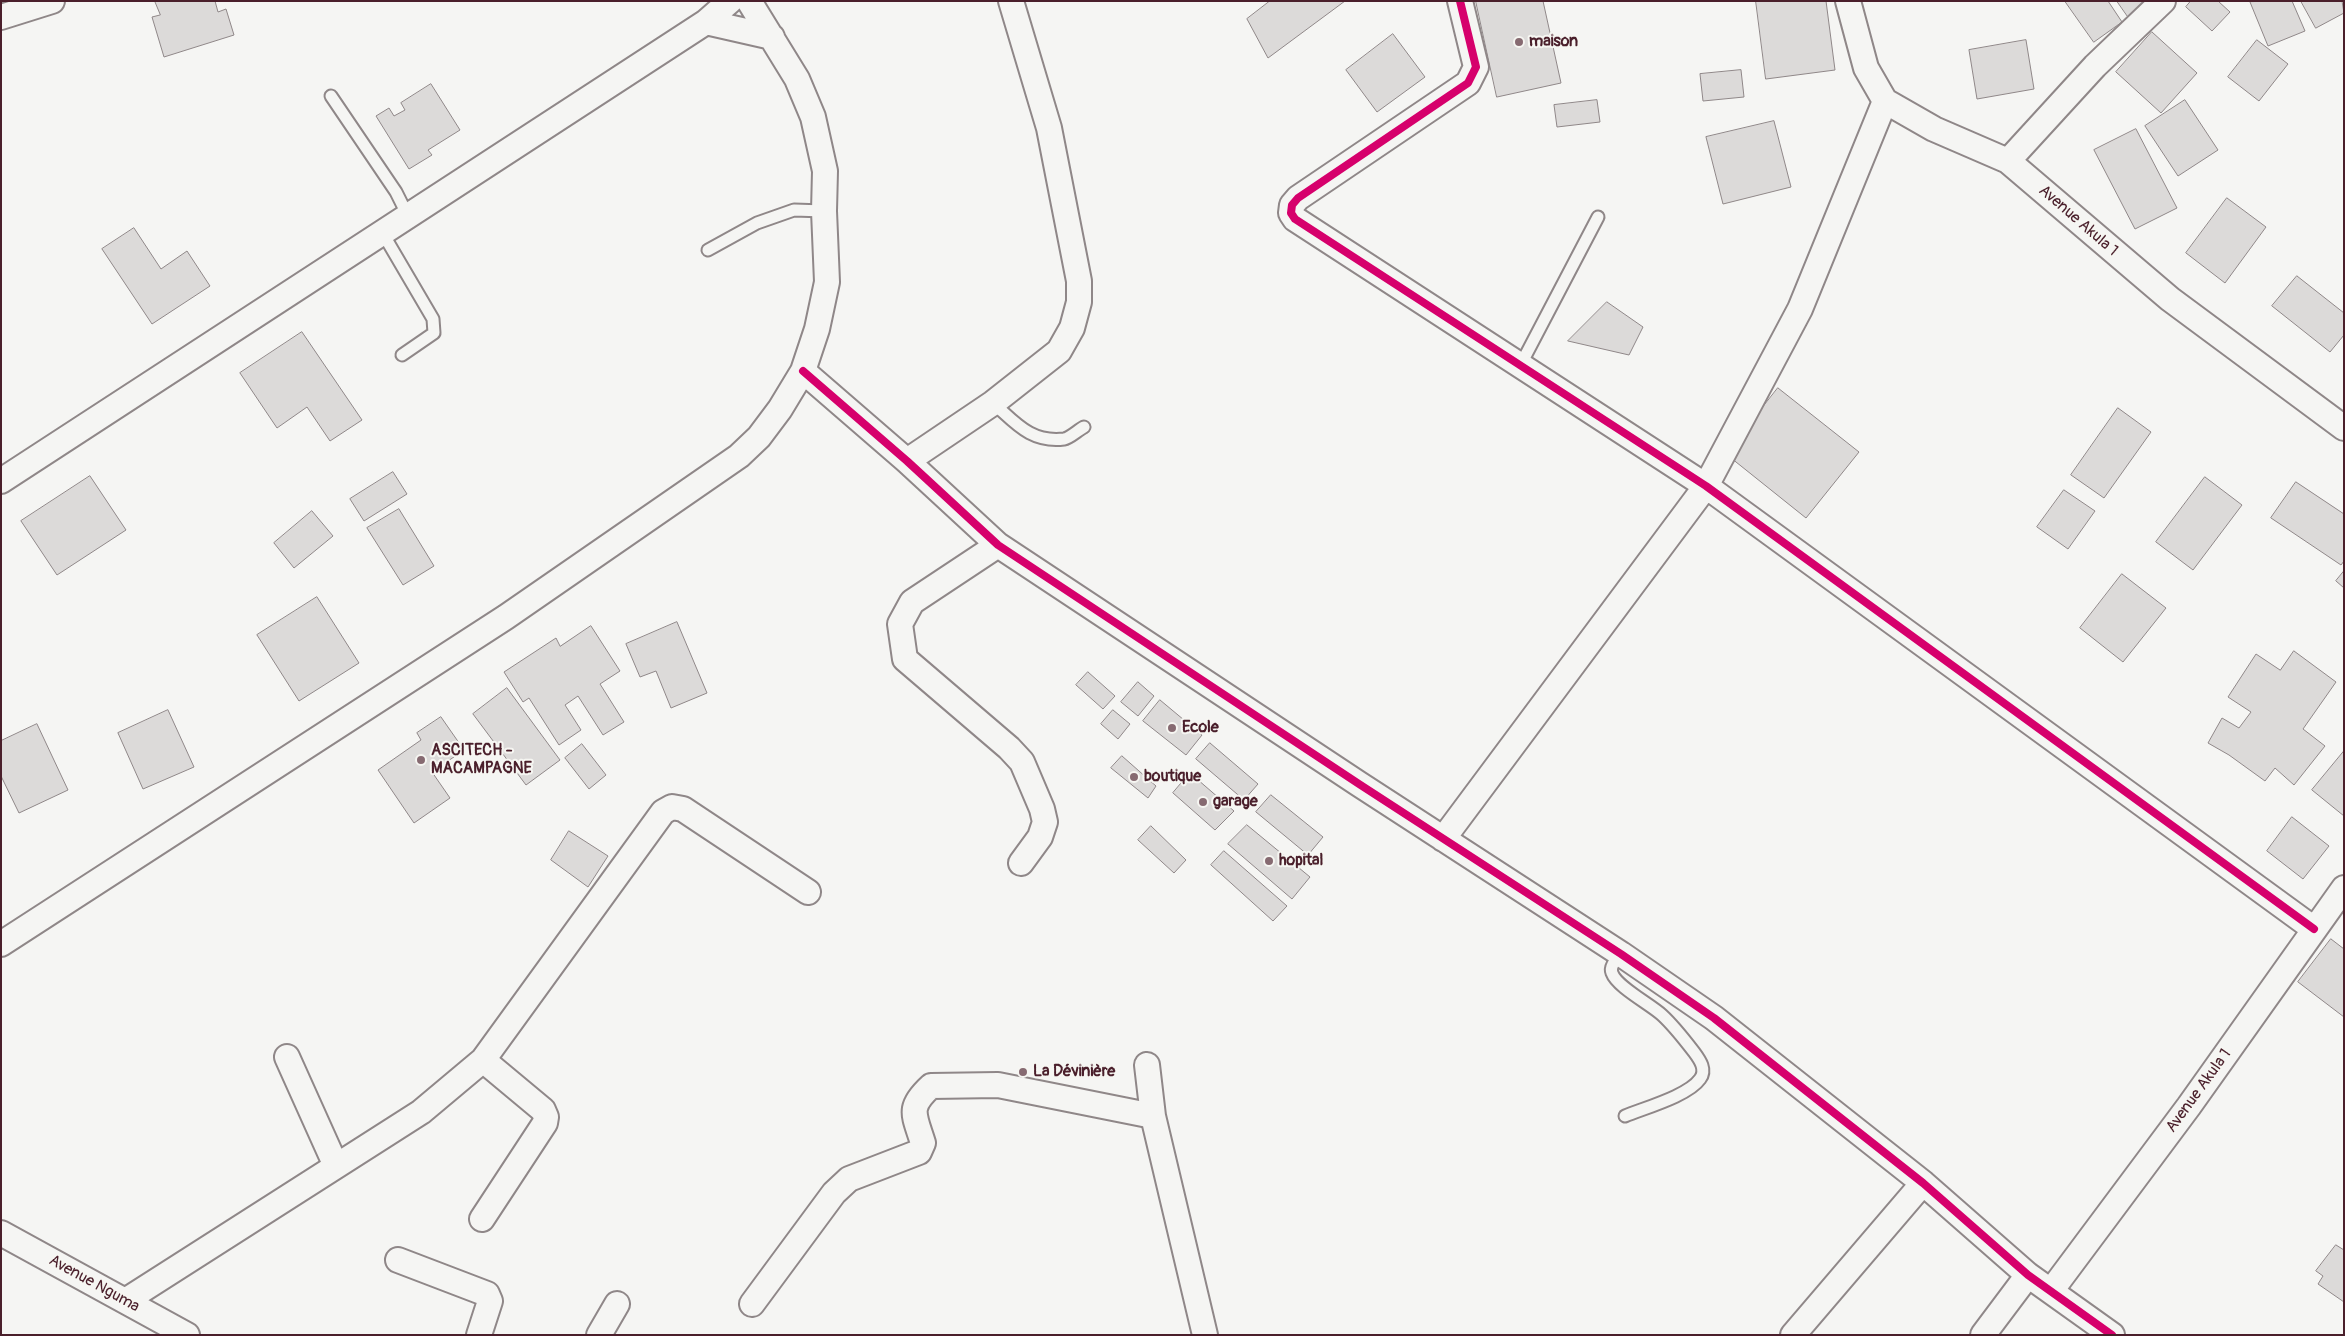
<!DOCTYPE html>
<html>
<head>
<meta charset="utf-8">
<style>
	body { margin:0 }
	#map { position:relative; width:2345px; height:1336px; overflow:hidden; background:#f5f5f3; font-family:Pangolin,sans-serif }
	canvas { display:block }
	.frame { position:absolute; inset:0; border:2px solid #4a1f2b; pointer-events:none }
</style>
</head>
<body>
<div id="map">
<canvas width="2345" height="1336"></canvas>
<div class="frame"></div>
</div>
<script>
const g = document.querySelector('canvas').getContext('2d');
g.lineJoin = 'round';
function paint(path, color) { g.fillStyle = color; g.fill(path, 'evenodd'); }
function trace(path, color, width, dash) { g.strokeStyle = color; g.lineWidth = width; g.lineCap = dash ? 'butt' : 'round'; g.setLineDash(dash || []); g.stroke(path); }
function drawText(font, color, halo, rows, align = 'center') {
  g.font = font + ' Pangolin,sans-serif'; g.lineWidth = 4; g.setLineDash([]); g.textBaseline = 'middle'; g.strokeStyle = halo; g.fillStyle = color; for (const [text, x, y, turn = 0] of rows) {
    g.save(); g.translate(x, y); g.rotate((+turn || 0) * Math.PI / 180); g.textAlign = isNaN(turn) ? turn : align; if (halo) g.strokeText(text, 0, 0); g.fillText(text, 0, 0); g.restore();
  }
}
const building = new Path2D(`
	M155,1H215L218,12L226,9L234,35L164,57L152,17L160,15Z
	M1270,1H1345L1268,58L1247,19Z
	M1476,1H1543L1561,83L1497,97Z
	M1756,1H1826L1835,70L1766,79Z
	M2065,1H2108L2122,22L2094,42Z
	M2117,1H2146L2129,18Z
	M2191,1H2218L2230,12L2212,31L2186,7Z
	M2292,1L2305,31L2268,46L2250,2Z
	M2301,1H2342L2344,13L2316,28Z
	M2152,32L2197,73L2161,113L2116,72Z
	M1393,34L1425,77L1377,112L1346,70Z
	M2026,40L2034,89L1977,99L1969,50Z
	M2257,40L2288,64L2259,101L2228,77Z
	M1741,70L1744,97L1703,101L1700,74Z
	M431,84L460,130L428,150L432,155L409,169L376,116L389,108L394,116L405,110L401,103Z
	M1597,100L1600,122L1557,127L1554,105Z
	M2185,100L2218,150L2178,176L2145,126Z
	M1774,121L1791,187L1723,204L1706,137Z
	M2136,129L2177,208L2135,229L2094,150Z
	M2227,198L2266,227L2225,283L2186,253Z
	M134,228L161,269L187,251L210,286L152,324L102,249Z
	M2297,276L2344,313V335L2330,352L2272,306Z
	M1607,302L1643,327L1629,355L1568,341Z
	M302,332L362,420L330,441L307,407L277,428L240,373Z
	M1778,388L1859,452L1806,518L1726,454Z
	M2118,408L2151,432L2104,498L2071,475Z
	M393,472L407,494L364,521L350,499Z
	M90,476L126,530L57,575L21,521Z
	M2205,477L2242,505L2193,570L2156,542Z
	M2296,482L2344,514V561L2341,565L2271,518Z
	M2064,490L2095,511L2068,549L2037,527Z
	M399,509L434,566L403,585L367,528Z
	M312,511L333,536L294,568L274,543Z
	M2344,571V588L2336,581Z
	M2122,574L2166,608L2123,662L2080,628Z
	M317,597L359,663L299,701L257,635Z
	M677,622L707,693L671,708L656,671L640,677L626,644Z
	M591,626L620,671L600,684L624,722L603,735L578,696L565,705L581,730L559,745L529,698L523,702L504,672L556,638L560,646Z
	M2294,651L2336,682L2303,729L2325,746L2294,785L2275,768L2265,781L2229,755L2208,743L2222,718L2239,728L2251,712L2228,697L2256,654L2280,670Z
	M1088,672L1115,696L1103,709L1076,685Z
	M1138,682L1154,696L1138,716L1121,702Z
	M507,688L560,760L526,785L473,714Z
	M1160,700L1202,735L1186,755L1143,721Z
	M168,710L194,767L143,789L118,733Z
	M1113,710L1130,724L1118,739L1101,724Z
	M441,717L464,750L432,772L450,798L414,823L378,770L421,740L417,733Z
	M37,724L68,790L19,813L1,776V741Z
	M1210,743L1258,784L1244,800L1196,759Z
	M582,744L606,775L589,789L565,758Z
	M2344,751V816L2312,790Z
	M1122,756L1156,786L1148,798L1111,768Z
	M1190,773L1234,811L1215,830L1173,793Z
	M1271,795L1323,837L1308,855L1256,812Z
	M2292,817L2329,846L2303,879L2267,851Z
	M1247,825L1310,877L1292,899L1228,844Z
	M1151,826L1186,860L1174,873L1138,840Z
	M569,831L608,856L588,887L551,860Z
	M1224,851L1287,906L1273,921L1211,865Z
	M2331,939L2344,949V1017L2298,982Z
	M2336,1245L2344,1250V1302L2318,1284L2323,1276L2316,1271Z`);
paint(building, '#dcdad9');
trace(building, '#8f8788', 1);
const lane = new Path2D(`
	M331,96L396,192L408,216
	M382,232L433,319L434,333L402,355
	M708,250L757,223L794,210L824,211
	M1520,366L1598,217
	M993,403C1015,422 1030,443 1064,439C1070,438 1078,430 1084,427
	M1621,954C1617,959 1609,966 1612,973C1617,987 1650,1004 1662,1015C1674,1026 1684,1039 1694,1052C1700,1060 1707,1070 1700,1079C1688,1096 1644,1108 1625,1116`);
const street = new Path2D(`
	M1460,1L1476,67L1468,83L1298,198L1292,205L1291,213L1295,219L1706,486L2314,929
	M1848,1L1866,68L1885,101L1934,129L2008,161L2170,299L2344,428
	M1,17L52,1
	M706,22L772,37
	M2008,161L2095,66L2163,1
	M803,371L907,461L998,545L1359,784L1621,954L1714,1018L1923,1183L2028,1275L2112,1335
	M907,461L993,403L1059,351L1072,328L1079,302V281L1049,128L1011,1
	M1,481L706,22L730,1
	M998,545L912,602L900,624L905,659L1009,748L1022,762L1042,809L1045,822L1040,837L1021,863
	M1443,839L1706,486L1800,309L1885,101
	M1,944L506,617L739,456L759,437L780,409L803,371L817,329L827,282L824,211L825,171L813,117L797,79L749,1
	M287,1057L336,1166
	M1147,1065L1153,1116L1205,1335
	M482,1219L545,1123L546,1117L543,1110L483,1060
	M1,1233L187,1335
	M398,1260L487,1294L490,1301L479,1335
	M2051,1291L2189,1106L2344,888
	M125,1301L421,1112L483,1060L663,812L672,807L683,809L808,892
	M752,1304L834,1193L849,1179L919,1152L923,1143C914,1114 907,1108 931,1086L998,1085L1153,1116
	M599,1335L617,1304
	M1793,1335L1923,1183
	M1983,1335L2028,1275`);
trace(lane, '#8f8788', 15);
trace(street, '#8f8788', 28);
trace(lane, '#f5f5f3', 11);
trace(street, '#f5f5f3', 24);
trace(new Path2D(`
	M1460,1L1476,67L1468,83L1298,198L1292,205L1291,213L1295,219L1706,486L2314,929
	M803,371L907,461L998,545L1359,784L1621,954L1714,1018L1923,1183L2028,1275L2112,1335`), '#d6006c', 8);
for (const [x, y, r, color] of [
	[1519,42,5,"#866a71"],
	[1172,728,5,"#866a71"],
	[421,760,5,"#866a71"],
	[1134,777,5,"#866a71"],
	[1203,802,5,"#866a71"],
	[1269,861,5,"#866a71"],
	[1023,1072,5,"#866a71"]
]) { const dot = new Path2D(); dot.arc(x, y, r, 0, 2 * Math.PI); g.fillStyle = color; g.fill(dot); trace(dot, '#f6f6f2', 2); }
drawText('bold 16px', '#4a1f2b', '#f6f6f2', [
	["maison",1529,42],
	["Ecole",1182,728],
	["ASCITECH -",431,751],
	["MACAMPAGNE",431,769],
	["boutique",1144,777],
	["garage",1213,802],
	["hopital",1279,861],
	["La Dévinière",1033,1072]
], 'left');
drawText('16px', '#4a1f2b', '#f6f6f2', [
	["Avenue Akula 1",2078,221,41],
	["Avenue Akula 1",2199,1091,-54],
	["Avenue Nguma",94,1284,29]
]);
</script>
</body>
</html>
